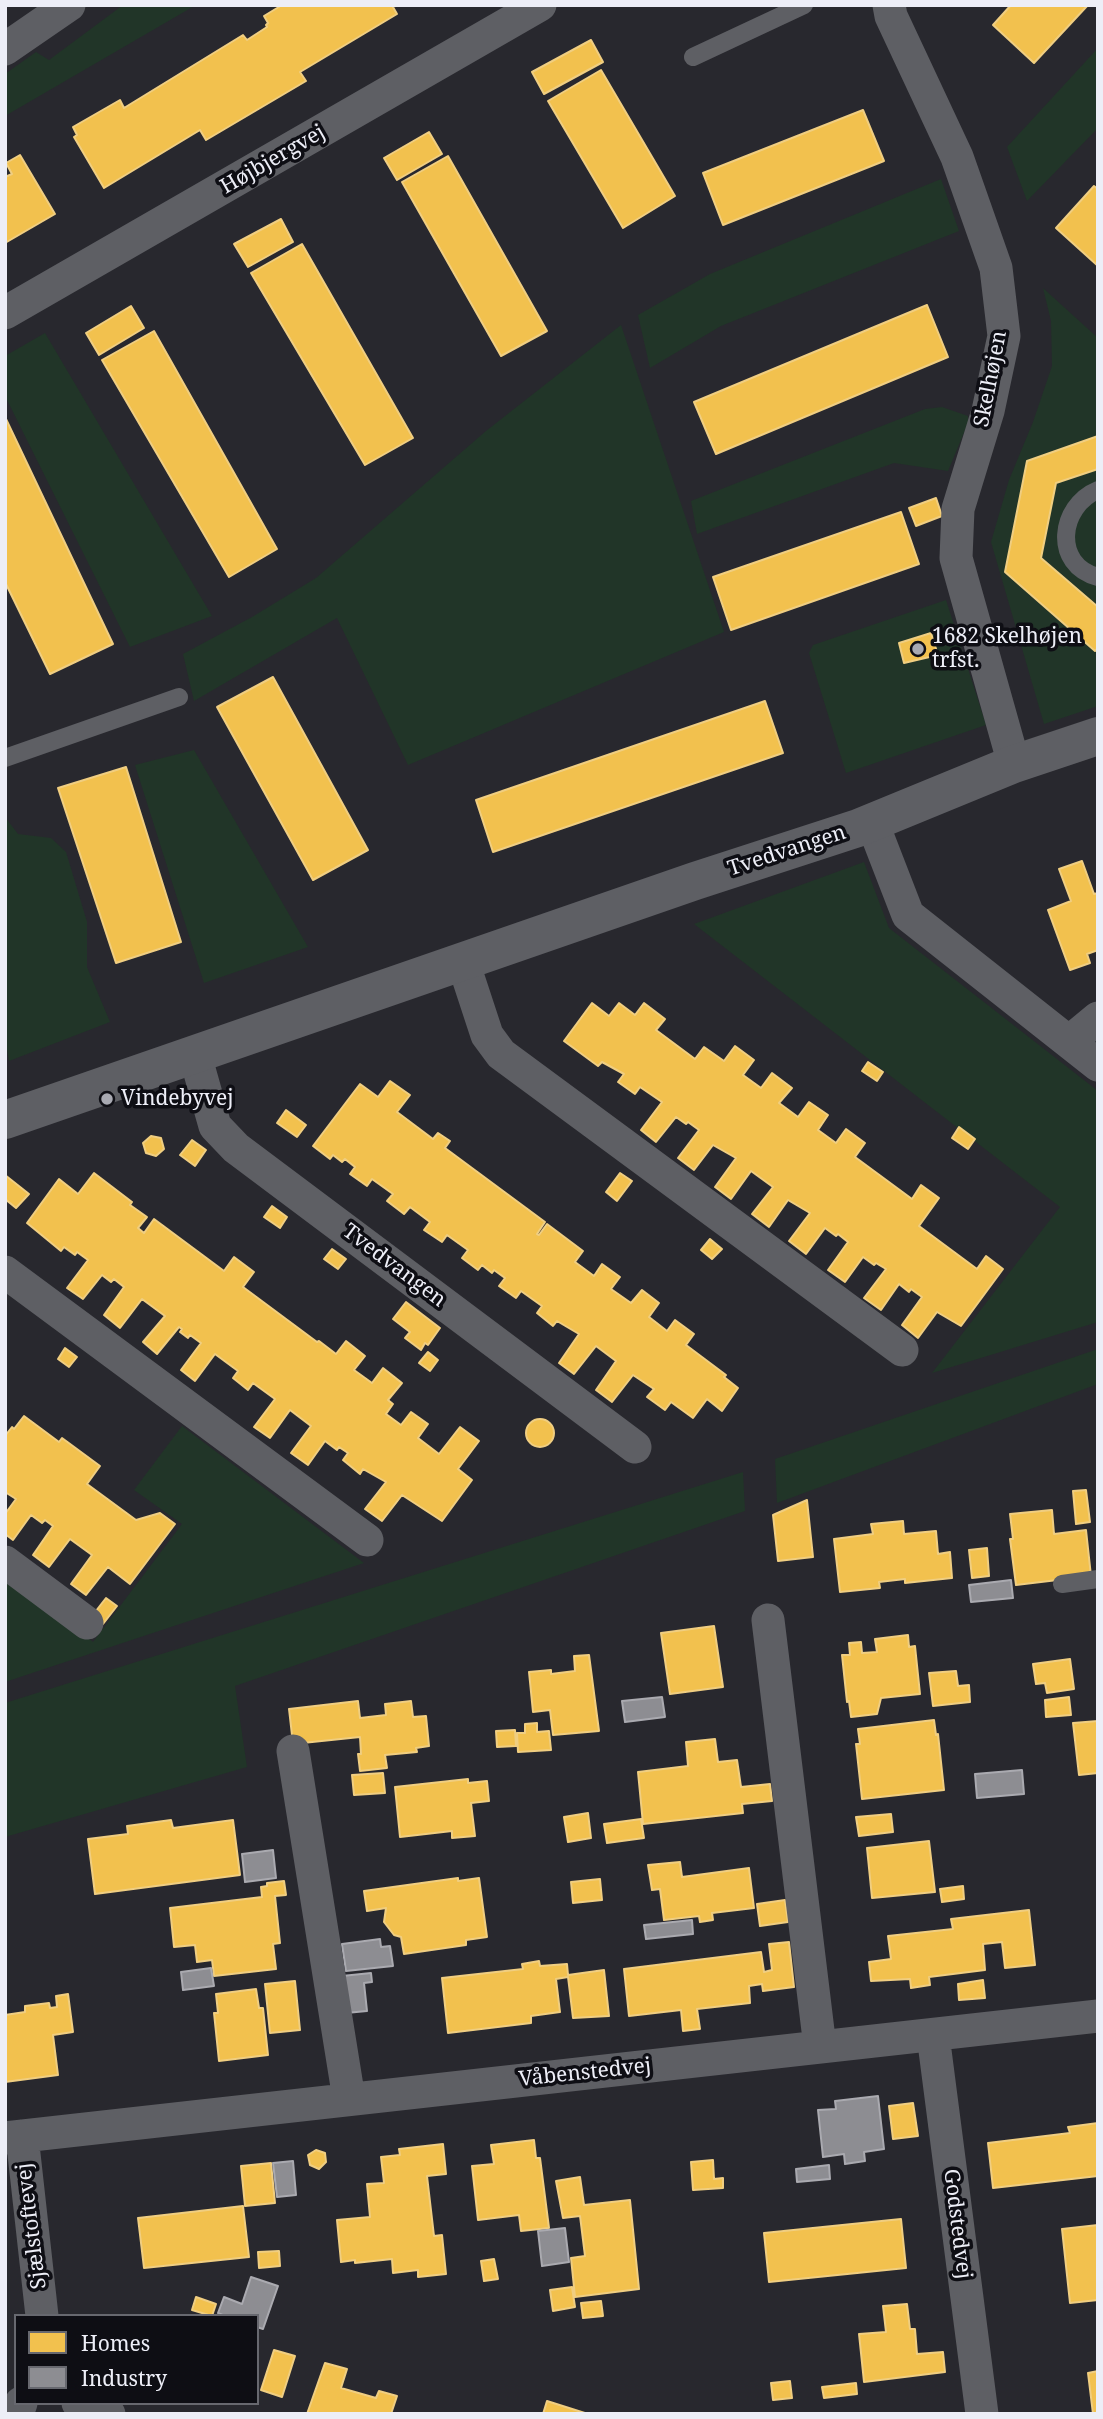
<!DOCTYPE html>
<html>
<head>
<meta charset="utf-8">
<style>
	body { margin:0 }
	#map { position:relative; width:1103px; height:2419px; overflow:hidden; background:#28282e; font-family:"Noto Serif",serif }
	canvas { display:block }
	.frame { position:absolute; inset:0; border:7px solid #edeef7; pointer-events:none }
	.legend { position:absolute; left:14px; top:2314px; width:245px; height:91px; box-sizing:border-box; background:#0e0e14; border:2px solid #67686f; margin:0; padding:9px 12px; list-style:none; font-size:21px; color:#edeef7 }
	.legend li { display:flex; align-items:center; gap:14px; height:35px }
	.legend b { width:35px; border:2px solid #67686f }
</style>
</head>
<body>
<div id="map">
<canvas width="1103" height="2419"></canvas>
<div class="frame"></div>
<ul class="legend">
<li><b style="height:19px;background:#f2c14e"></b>Homes</li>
<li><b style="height:19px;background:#8d8d92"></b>Industry</li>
</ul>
</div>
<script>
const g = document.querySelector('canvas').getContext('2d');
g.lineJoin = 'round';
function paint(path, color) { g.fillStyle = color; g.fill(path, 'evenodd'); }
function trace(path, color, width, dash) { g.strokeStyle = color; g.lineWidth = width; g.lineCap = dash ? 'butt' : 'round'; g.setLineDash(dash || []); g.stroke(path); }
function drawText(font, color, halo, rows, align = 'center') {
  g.font = font + ' "Noto Serif",serif'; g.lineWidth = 7; g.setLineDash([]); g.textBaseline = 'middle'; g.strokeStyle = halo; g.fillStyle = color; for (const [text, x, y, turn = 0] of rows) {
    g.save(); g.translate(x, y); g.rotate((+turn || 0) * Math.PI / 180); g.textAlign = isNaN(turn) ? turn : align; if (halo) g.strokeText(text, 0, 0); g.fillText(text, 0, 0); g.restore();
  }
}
paint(new Path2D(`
	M123,5H196L5,116V74L36,52L49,60Z
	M1098,48V128L1027,201L1007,147Z
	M941,179L959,231L721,326L650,368L638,315L710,274Z
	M1043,288L1098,338V706L1044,724L991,542L1009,480L1033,422L1052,366L1051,321Z
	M621,325L724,632L408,765L337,618L194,701L183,654L252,617L316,578L486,431Z
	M45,333L212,616L130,647L5,396V356Z
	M942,407L968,416V423L948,471L894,463L697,534L691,501L925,409Z
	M946,600L986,725L846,773L809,653L813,645Z
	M194,750L308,947L204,983L135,765Z
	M5,817L18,834L51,838L66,852L87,922V967L110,1022L9,1061L5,1039Z
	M864,862L889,928L1098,1091V1322L932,1373L1060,1207L694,924Z
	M1098,1349V1384L777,1503L775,1459Z
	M182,1426L364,1563L5,1682V1573L93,1642L182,1524L134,1490Z
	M743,1472L745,1511L235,1686L247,1767L5,1837V1703Z`), '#213528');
const homes = new Path2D(`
	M282,5H397L393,7L397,14L300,72L306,81L206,140L200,130L104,188L74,137L77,135L73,127L120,100L124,108L243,35L247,40L267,27L266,25L268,23L264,16Z
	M1011,5H1088L1034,63L993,25Z
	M591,40L603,62L544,94L532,72Z
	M601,70L675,196L623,228L548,101Z
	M863,110L884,161L723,225L703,173Z
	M429,132L442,154L397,180L384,158Z
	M20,155L55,214L5,243V177L12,174L6,163Z
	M448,156L547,331L501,356L402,182Z
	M1094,186L1098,189V266L1056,228Z
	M281,219L293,242L248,267L234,244Z
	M302,244L413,438L365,465L251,273Z
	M927,305L948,357L716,454L694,402Z
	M131,306L144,328L99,355L86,333Z
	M154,331L277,549L229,577L102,360Z
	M6,419L113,644L50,674L5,582Z
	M1098,436V469L1056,483L1041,558L1098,607V648L1095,651L1005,572L1027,461Z
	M936,498L942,516L916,526L909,508Z
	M901,512L919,564L731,630L713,577Z
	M931,633L938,655L904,663L899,643Z
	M273,677L368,850L313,880L217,707Z
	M765,701L783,753L493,852L476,800Z
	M126,767L181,942L116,963L58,788Z
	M1082,861L1094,894L1098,893V950L1087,954L1090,963L1070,970L1048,910L1071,901L1059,869Z
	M592,1003L609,1016L619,1003L635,1015L644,1003L665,1019L656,1030L695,1059L704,1047L724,1061L735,1046L754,1060L743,1075L761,1088L772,1073L792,1088L779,1103L798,1117L809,1102L828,1115L818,1130L836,1143L846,1129L865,1143L855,1157L912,1199L921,1185L939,1198L919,1226L977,1269L986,1256L1003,1269L961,1326L937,1312L918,1338L902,1325L922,1297L911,1289L909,1292L899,1284L881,1310L864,1298L886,1269L876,1263L874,1265L863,1257L845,1282L828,1270L848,1242L838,1234L836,1236L825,1228L806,1254L789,1241L810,1213L788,1200L769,1227L752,1214L773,1187L751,1171L731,1199L715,1187L736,1158L713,1145L694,1170L678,1158L699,1130L688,1122L686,1124L676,1117L656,1142L641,1130L662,1102L640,1087L635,1094L618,1082L624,1074L602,1062L598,1066L564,1041Z
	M868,1062L883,1072L877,1081L862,1071Z
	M390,1081L410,1095L397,1112L433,1139L438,1133L450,1141L445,1148L545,1222L537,1234L539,1235L547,1224L583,1251L575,1262L594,1276L602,1264L620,1277L611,1289L631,1303L642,1290L659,1303L649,1317L667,1331L675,1320L694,1334L686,1345L726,1375L724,1377L738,1388L722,1411L707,1399L693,1418L671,1402L665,1410L647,1397L654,1389L633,1375L612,1402L596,1390L616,1361L596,1346L574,1374L559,1363L579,1334L557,1321L553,1326L537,1313L542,1306L521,1291L516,1298L499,1286L505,1278L494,1270L492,1273L482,1265L478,1270L462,1258L468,1250L447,1235L442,1242L424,1230L430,1222L410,1207L404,1214L387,1201L393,1194L372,1179L367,1186L350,1174L355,1167L345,1159L342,1162L333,1155L330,1159L313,1146L360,1084L378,1097Z
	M286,1110L306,1125L297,1137L277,1123Z
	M959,1127L975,1139L968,1149L952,1138Z
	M151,1136L161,1138L164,1149L156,1156L146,1153L143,1143Z
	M192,1140L206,1150L195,1166L180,1155Z
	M94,1173L132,1202L130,1205L147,1217L138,1228L144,1233L154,1219L224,1271L234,1257L254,1272L243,1287L317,1342L319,1341L336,1354L346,1341L365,1356L354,1370L372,1383L383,1368L402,1383L388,1400L393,1404L386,1414L401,1425L411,1412L428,1424L418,1438L439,1454L460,1427L479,1441L458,1469L472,1480L442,1521L402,1495L382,1521L365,1509L386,1482L363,1469L360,1474L343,1460L348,1453L339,1447L337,1450L325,1441L308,1465L291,1453L311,1426L290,1410L270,1438L254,1427L275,1399L253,1383L248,1390L233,1378L238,1371L215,1354L195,1381L181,1370L201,1343L190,1335L188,1338L180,1332L182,1329L179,1327L157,1354L143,1342L165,1316L142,1299L120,1328L104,1315L124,1287L114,1279L111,1282L102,1275L83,1299L67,1288L88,1260L77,1252L75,1255L64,1247L61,1251L27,1223L59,1179L78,1194Z
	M620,1173L632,1181L617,1201L606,1192Z
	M5,1175L29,1194L16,1208L5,1199Z
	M272,1206L287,1217L280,1228L264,1217Z
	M710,1239L722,1249L712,1259L701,1250Z
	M332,1249L346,1259L338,1269L324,1259Z
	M406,1302L440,1328L428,1345L425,1343L421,1350L405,1338L410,1332L393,1319Z
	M65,1348L77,1357L69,1367L58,1359Z
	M428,1352L438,1360L430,1371L419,1363Z
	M24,1416L59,1442L62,1438L100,1466L87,1484L136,1520L160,1513L175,1524L130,1584L108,1567L86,1595L71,1584L92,1555L70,1539L49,1567L33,1555L53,1526L45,1520L42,1523L31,1515L13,1540L5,1534V1514L16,1499L5,1492V1436L12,1427L14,1429Z
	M526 1433a14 14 0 1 1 28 0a14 14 0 1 1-28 0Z
	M1086,1490L1090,1522L1076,1524L1073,1491Z
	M807,1500L813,1557L778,1561L773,1515Z
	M1052,1510L1054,1534L1086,1530L1091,1576L1016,1585L1010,1539H1013L1010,1514Z
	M903,1521L904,1534L936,1531L938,1554L950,1552L952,1578L905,1583V1579L879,1582L880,1588L840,1592L834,1539L873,1534L871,1524Z
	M987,1548L989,1576L972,1578L969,1550Z
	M106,1598L117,1606L103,1624L92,1616Z
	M714,1626L723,1687L670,1694L661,1633Z
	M908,1635L909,1647L915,1646L920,1694L881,1698L877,1714L851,1717L849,1701L847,1702L842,1655H850L849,1643L861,1642L862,1653L877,1652L875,1639Z
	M589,1655L599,1731L553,1735L550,1710L533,1712L529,1672L551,1670V1674L575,1671L574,1656Z
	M1070,1659L1074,1689L1047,1693L1045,1683L1036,1684L1033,1664Z
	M956,1671L958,1686L969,1685L970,1702L933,1706L929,1673Z
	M1069,1697L1071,1715L1046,1717L1045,1700Z
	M358,1701L360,1718L386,1715L385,1704L411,1701L413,1717L426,1716L429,1746L416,1748L417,1752L385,1755L387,1768L360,1771L358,1754H361L360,1737L293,1744L289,1709Z
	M934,1720L936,1735L938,1734L944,1790L862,1799L856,1744H860L858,1729Z
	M1098,1721V1773L1079,1775L1073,1723Z
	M537,1723V1732L549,1731L551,1750L518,1752L517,1733H525V1724Z
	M515,1730L516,1746L497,1747L496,1731Z
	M715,1739L718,1762L737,1760L741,1787L770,1784L772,1801L742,1804L743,1813L643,1824L638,1772L688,1766L686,1742Z
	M383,1773L385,1793L354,1795L352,1775Z
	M468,1779V1783L487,1781L489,1801L471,1803L475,1836L452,1838V1831L400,1837L395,1787Z
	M588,1813L591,1838L568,1842L564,1817Z
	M891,1814L893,1832L859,1836L856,1817Z
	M641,1819L644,1838L607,1843L604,1824Z
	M171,1820L173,1828L233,1820L240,1875L95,1894L88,1839L128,1834L127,1826Z
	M929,1841L935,1892L872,1898L867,1848Z
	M680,1862L682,1877L749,1868L754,1908L712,1913L713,1920L700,1922L699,1916L664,1920L660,1889L652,1890L648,1865Z
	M458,1878V1881L479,1878L487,1937L466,1940V1945L404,1954L401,1937L394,1935L384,1922L386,1908L367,1911L364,1891Z
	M600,1879L602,1900L573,1903L571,1882Z
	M284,1881L286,1895L275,1896L280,1943L273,1944L276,1969L214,1976L212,1960L197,1962L195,1945L174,1947L170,1908L262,1897L261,1887L267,1886V1883Z
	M963,1886L964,1899L942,1902L940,1889Z
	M785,1900L788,1922L760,1926L757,1904Z
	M1029,1910L1035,1965L1005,1968L1002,1942L983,1944L985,1970L929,1977L930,1985L911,1988L910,1979L871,1981L869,1962L891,1959L888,1936L953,1929L951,1919Z
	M789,1942L794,1987L763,1991L762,1984L749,1986L750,2003L697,2009L700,2029L683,2031L681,2010L629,2016L624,1969L761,1952L764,1972L772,1970L769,1944Z
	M539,1961L540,1966L567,1964L568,1975L604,1970L609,2016L573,2018L568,1977L556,1979L560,2012L531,2016V2023L448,2033L442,1978L523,1969L522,1964Z
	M983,1980L985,1998L959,2000L958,1984Z
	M295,1981L300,2030L270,2033L265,1984Z
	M256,1989L259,2008H263L268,2055L219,2061L214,2013H218L216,1994Z
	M68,1994L73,2032L53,2035L58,2075L5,2082V2015L25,2012V2006L49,2003L50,2008L57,2007L56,1996Z
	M913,2103L918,2136L893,2139L889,2106Z
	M1098,2123V2176L993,2188L988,2143L1070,2133L1068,2127Z
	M534,2140L536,2158H540L549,2228L521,2231L519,2215L478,2220L472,2166L494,2164L491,2145Z
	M443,2144L446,2174L427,2176L434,2236L442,2235L446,2274L418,2277V2270L393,2273L392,2259L355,2263V2260L341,2262L337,2220L370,2217L367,2184L384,2183L381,2157L400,2155L399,2149Z
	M316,2150L325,2153L326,2162L319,2169L310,2165L308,2155Z
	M713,2160L714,2179L723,2178V2188L693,2190L691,2162Z
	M271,2163L275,2203L245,2206L241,2166Z
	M580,2177L584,2205L630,2200L639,2289L575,2297L571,2258L585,2256L580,2216L563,2218L556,2181Z
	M243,2206L249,2257L144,2268L138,2218Z
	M901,2219L906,2268L769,2282L764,2233Z
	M1098,2225V2300L1070,2303L1062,2229Z
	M279,2251L280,2266L259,2268L258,2252Z
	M494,2259L498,2279L484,2281L481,2261Z
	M572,2287L575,2307L553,2311L550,2290Z
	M196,2297L216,2304L212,2316L192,2310Z
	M601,2301L603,2316L583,2318L581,2303Z
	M907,2304L910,2329H915L917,2354L943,2352L945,2372L864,2382L859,2334L886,2332L883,2306Z
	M274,2350L295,2356L282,2397L261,2390Z
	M325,2363L347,2369L341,2388L376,2398L379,2391L397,2396L391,2414H307Z
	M1098,2371V2414H1093L1088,2373Z
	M790,2381L792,2398L773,2400L771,2383Z
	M856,2383L857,2394L824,2398L822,2387Z
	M547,2401L588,2414H543Z`);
paint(homes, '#f2c14e');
trace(homes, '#f0ce81', 2);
const industry = new Path2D(`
	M1011,1580L1013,1598L971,1602L969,1585Z
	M662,1697L665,1717L625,1722L622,1701Z
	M1022,1770L1024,1794L977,1798L975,1774Z
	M273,1850L276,1878L245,1882L242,1854Z
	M692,1920L693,1934L646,1939L644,1925Z
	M380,1939L381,1947L390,1946L393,1966L346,1971L342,1944Z
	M211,1968L214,1986L183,1990L181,1972Z
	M371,1973L372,1982L364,1983L367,2011L346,2013L342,1976Z
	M878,2096L884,2149L864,2152L865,2161L845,2164L844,2154L823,2157L818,2110L836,2109L835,2101Z
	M293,2161L296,2195L277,2197L273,2163Z
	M829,2165L830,2179L797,2182L796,2169Z
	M565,2228L569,2262L542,2266L538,2231Z
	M251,2277L278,2286L263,2329L257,2327V2316H225L218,2313L224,2297L242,2304Z`);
paint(industry, '#8d8d92');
trace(industry, '#aaaab0', 2);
trace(new Path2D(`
	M693,57L804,5
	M1098,490C1059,506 1052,565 1098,577
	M5,758L179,697
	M1062,1584L1098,1579`), '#5e5f64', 18);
trace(new Path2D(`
	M889,5L891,16L957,157L996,268L1004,336L988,411L958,509L956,558L1014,764
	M5,49L69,5
	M5,313L540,5
	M872,822L908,915L1098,1065
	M463,962L487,1035L501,1054L902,1350
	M1069,1042L1098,1018
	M195,1055L215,1126L236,1148L635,1447
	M5,1272L367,1540
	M5,1562L87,1623
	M768,1620L820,2047
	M293,1751L349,2099
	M933,2035L982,2414
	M22,2136L42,2316
	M5,2138L1098,2016
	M78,2403L109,2414
	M17,2414L21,2403`), '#5e5f64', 33);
trace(new Path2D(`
	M5,1120L695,881L858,828L1014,764L1098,736`), '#5e5f64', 38);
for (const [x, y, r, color] of [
	[918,649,7,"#a8a9b1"],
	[107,1099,7,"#a8a9b1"]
]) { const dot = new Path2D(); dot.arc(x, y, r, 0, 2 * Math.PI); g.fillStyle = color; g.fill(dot); trace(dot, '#0e0e14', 2.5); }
drawText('21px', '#edeef7', '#0e0e14', [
	["Højbjergvej",273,160,-30],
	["Skelhøjen",991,379,-79],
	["Tvedvangen",787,851,-18],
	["Tvedvangen",394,1266,37],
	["Våbenstedvej",585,2073,-6],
	["Godstedvej",957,2224,83],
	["Sjælstoftevej",32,2226,-97]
]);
drawText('21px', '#edeef7', '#0e0e14', [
	["1682 Skelhøjen",932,637],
	["trfst.",932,661],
	["Vindebyvej",121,1099]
], 'left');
</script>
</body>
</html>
